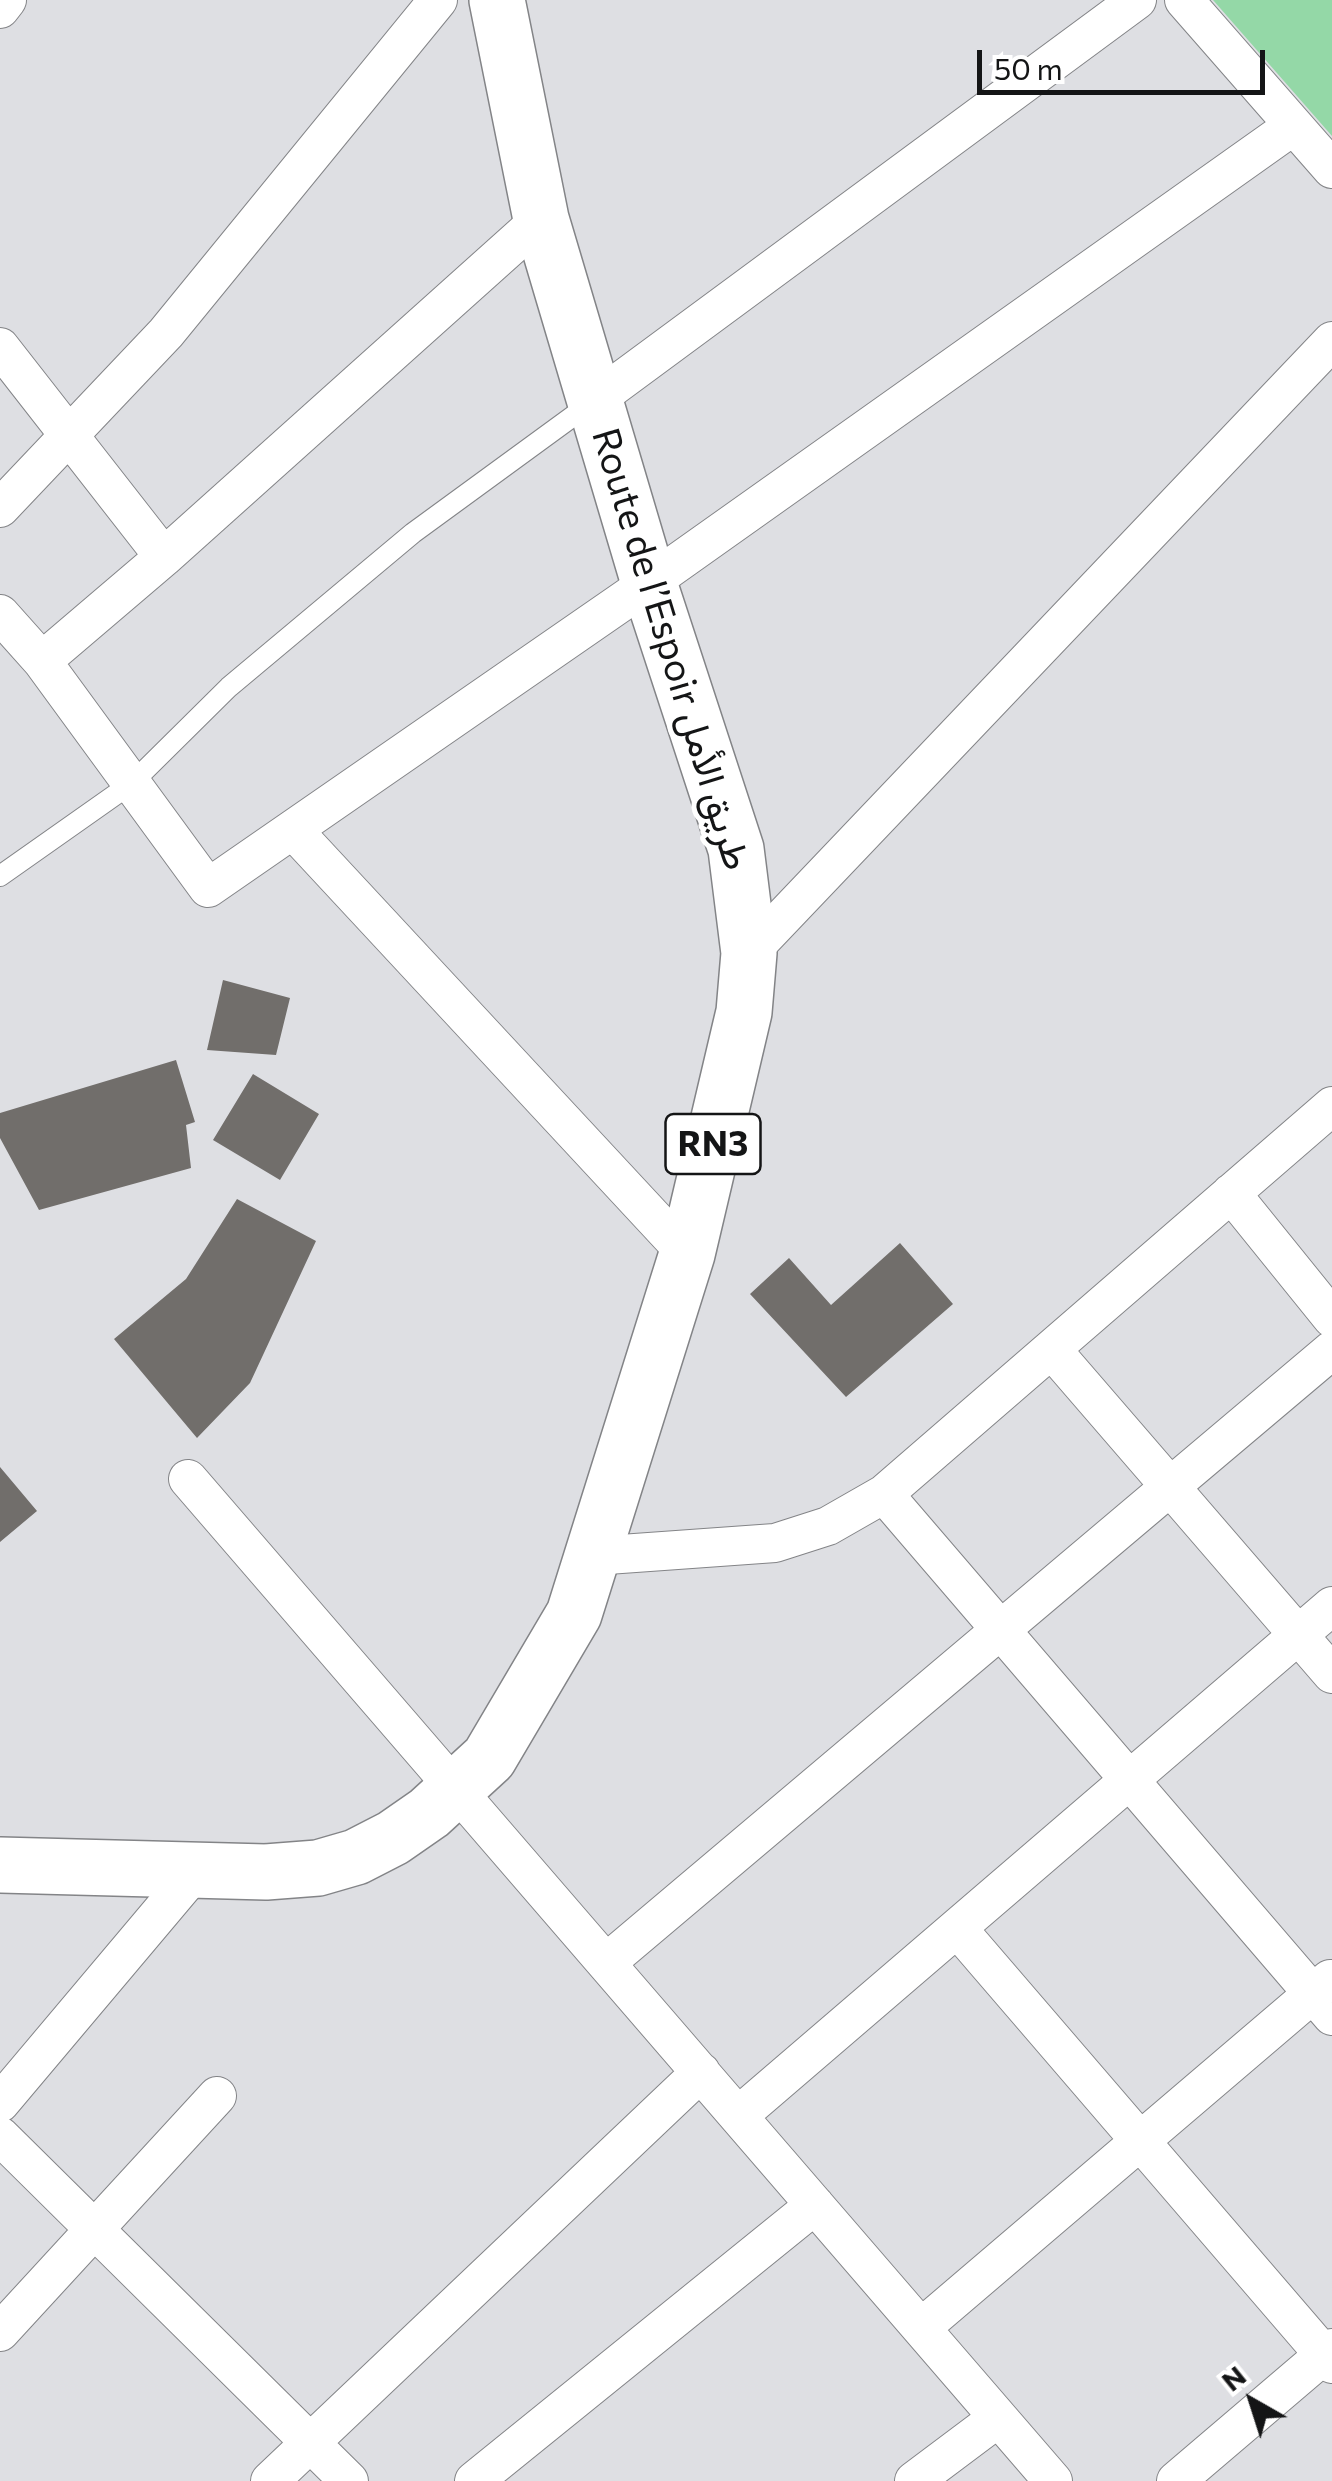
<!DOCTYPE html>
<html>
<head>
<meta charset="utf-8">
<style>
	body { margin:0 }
	#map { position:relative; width:1332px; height:2481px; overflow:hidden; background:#dedfe3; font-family:Commissioner,sans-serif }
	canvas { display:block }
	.north { position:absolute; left:1202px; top:2351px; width:100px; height:100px; -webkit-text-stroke:8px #fff; paint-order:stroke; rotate:321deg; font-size:28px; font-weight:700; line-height:40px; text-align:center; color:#141516 }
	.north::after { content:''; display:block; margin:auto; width:35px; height:45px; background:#141516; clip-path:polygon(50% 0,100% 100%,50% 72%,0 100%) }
	.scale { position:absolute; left:977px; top:50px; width:288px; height:45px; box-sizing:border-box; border:5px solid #141516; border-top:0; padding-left:12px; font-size:30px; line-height:35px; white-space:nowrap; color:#141516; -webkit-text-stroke:8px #fff; paint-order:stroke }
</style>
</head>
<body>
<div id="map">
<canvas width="1332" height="2481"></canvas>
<div class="north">N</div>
<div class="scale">50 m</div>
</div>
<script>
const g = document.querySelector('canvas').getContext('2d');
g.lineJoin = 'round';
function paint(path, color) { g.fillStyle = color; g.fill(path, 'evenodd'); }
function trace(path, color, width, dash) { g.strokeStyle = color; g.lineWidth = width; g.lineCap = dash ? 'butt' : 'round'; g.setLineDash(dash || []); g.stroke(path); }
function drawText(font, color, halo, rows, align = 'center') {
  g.font = font + ' Commissioner,Vazirmatn,sans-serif'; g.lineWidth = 10; g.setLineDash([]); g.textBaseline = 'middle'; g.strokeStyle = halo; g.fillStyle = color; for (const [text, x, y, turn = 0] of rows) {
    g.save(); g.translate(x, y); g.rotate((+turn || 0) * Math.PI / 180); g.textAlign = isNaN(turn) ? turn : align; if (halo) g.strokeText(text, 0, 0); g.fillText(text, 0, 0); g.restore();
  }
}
paint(new Path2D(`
	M1213,0H1332V136Z`), '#94d8a7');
paint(new Path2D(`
	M223,980L290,998L276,1055L207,1050Z
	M176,1060L195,1122L186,1125L191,1168L39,1210L0,1138V1113Z
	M253,1074L319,1114L280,1180L213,1140Z
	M237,1199L316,1241L250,1383L197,1438L114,1339L186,1279Z
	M900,1243L953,1304L846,1397L750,1294L789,1258L831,1305Z
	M0,1467L37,1511L0,1542Z`), '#716e6b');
const service = new Path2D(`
	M0,876L132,783L229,687L413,533L591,403`);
const minor = new Path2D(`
	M1184,0L1332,169
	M0,9L7,0
	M0,347L164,557
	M595,400L1137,0
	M0,508L166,333L438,0
	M0,614L42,661L208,888L649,583L1293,126
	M42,661L164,557L541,219
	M293,830L687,1254
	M749,953L1332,341
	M1231,1193L1332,1318
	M1053,1351L1332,1674
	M188,1479L1053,2481
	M884,1494L1332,2016
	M593,1556L775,1543L828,1526L884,1494L1332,1106
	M957,1928L1332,2364
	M606,1963L1332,1350
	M0,2103L198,1868
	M738,2116L1332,1606
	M0,2136L349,2481
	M921,2328L1330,1979
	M0,2332L217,2096
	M270,2481L701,2072
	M474,2481L815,2205
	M914,2481L998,2418
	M1176,2481L1332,2348`);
const trunk = new Path2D(`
	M0,1865L266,1872L318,1868L356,1857L393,1838L429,1813L489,1758L574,1614L687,1254L744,1012L749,953L736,849L649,583L541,219L497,0`);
trace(service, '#838487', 22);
trace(minor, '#838487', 40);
trace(trunk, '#838487', 58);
trace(service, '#fff', 20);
trace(minor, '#fff', 38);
trace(trunk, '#fff', 55);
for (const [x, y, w] of [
	[713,1144,95]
]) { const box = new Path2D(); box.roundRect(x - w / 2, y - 30, w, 60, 8); g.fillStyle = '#fff'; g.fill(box); trace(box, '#141516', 2.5); }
drawText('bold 35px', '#141516', null, [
	["RN3",713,1144]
]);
drawText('38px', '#141516', '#fff', [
	["Route de l’Espoir طريق الأمل",671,649,73]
]);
</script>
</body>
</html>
